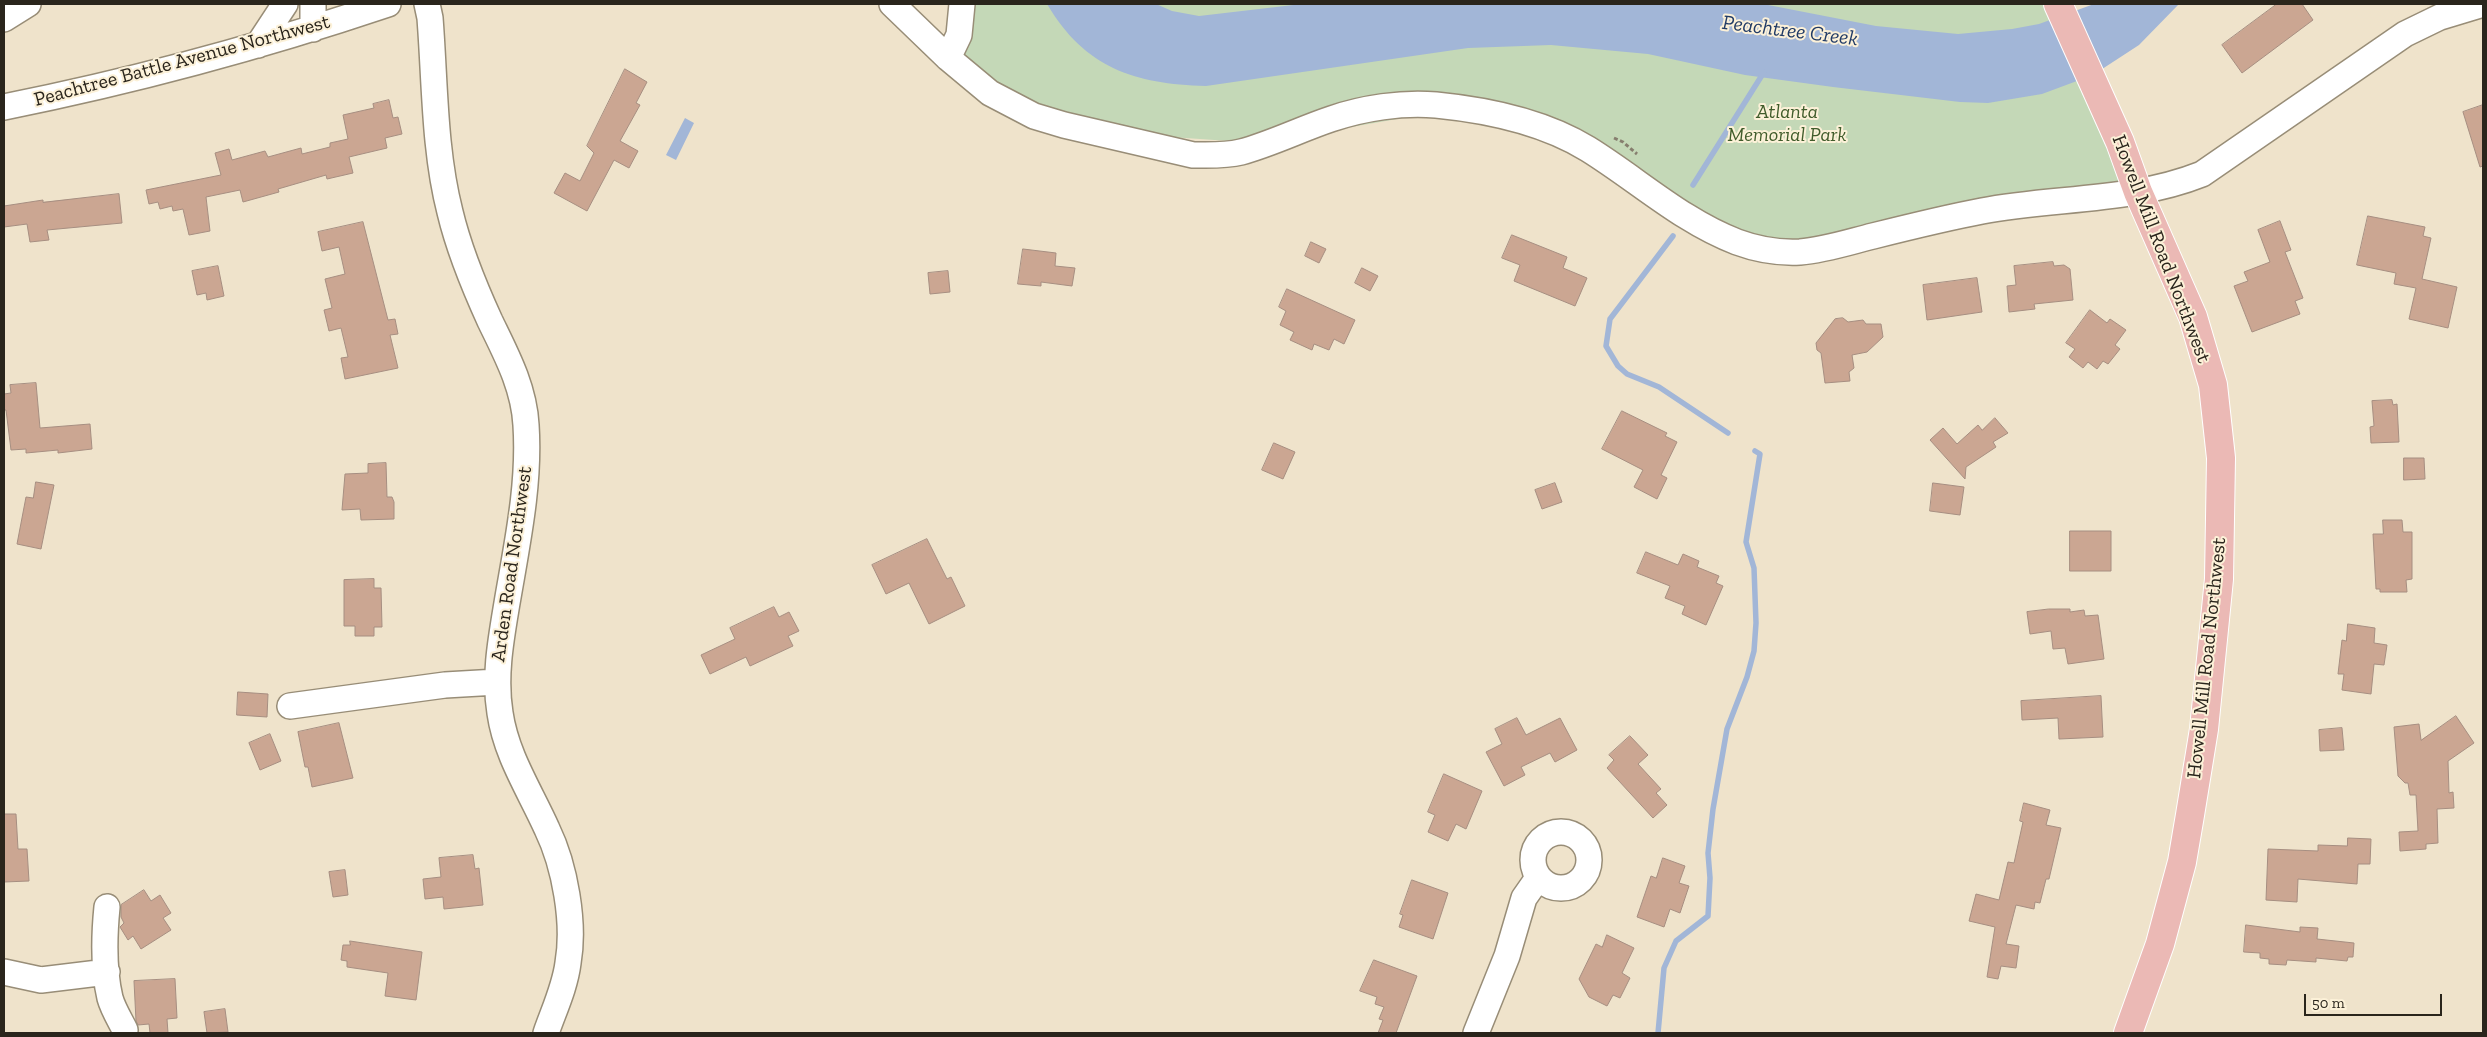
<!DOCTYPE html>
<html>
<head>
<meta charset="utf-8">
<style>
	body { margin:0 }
	#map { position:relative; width:2487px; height:1037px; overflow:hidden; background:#efe3cb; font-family:"Zilla Slab",serif }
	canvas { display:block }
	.frame { position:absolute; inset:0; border:5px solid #2a251c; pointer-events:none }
	.scale { position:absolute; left:2304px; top:994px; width:138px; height:22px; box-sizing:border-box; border:2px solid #2a251c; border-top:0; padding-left:6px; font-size:15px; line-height:18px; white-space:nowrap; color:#2a251c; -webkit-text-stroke:4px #fcf1d8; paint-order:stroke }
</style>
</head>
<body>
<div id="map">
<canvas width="2487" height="1037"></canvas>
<div class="frame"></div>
<div class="scale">50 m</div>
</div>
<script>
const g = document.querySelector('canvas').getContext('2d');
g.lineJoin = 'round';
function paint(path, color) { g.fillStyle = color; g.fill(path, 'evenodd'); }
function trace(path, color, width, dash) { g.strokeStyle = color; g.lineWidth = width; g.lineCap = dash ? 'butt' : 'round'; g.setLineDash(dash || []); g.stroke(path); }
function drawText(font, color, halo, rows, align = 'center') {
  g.font = font + ' "Zilla Slab",serif'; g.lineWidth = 4; g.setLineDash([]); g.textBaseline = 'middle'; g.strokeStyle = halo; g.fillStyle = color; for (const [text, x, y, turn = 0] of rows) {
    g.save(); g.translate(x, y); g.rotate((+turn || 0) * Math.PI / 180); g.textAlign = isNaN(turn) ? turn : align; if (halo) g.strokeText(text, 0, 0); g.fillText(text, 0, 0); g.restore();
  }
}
paint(new Path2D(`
	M967,4H2051L2136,206L1766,246L1562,147L1449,110L1259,143L1052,129L959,54Z`), '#c4d8b7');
paint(new Path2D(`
	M1047,4H1156L1172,11L1199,16L1302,4H1763L1876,26L1958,34L2012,29L2039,24L2094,4H2179L2139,45L2093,75L2042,94L1988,103L1960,102L1833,87L1745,75L1648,54L1551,45L1468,48L1206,86C1134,84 1085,68 1047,4Z
	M685,118L694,123L676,160L666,155Z`), '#a2b6d7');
trace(new Path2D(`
	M1693,185L1764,72
	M1673,236L1610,319L1606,346L1618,366L1627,374L1659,387L1728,433
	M1658,1033L1664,968L1676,941L1708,916L1710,878L1708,853L1713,809L1727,729L1747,677L1754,651L1756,623L1754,568L1746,542L1760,454L1755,451`), '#a2b6d7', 5.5);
const building = new Path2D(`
	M2277,4H2302L2313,20L2242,73L2222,45Z
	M625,69L647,82L636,103L640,105L620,141L638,151L629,168L614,160L587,211L554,193L565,173L580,181L594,153L587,146Z
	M389,100L393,118L398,117L402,134L385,138L387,148L349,157L353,173L327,179L326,175L278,189L279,192L243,202L240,190L206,197L210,231L189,235L183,209L173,211L172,206L160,209L158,202L149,204L146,190L221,175L215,153L229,149L232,160L265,151L268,157L301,148L302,154L330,147V143L348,139L343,115L374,108L373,104Z
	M2483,105V166L2480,167L2463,112Z
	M119,194L122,223L47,230L49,240L30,242L27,224L4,227V206L43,200V202Z
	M2368,216L2425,227L2423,236L2431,238L2422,279L2457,287L2448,328L2409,319L2416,288L2394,284L2396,273L2357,265Z
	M2280,221L2291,250L2285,252L2303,298L2295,301L2300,314L2252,332L2234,286L2248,281L2244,272L2270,262L2258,230Z
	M363,222L388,320L395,319L398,334L390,335L398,368L345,379L341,358L348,357L341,328L329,331L324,310L332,308L325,279L345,274L339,247L322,251L318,232Z
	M1512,235L1567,257L1563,268L1587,278L1575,306L1514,281L1520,265L1502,258Z
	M1311,242L1326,249L1319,263L1305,256Z
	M1023,249L1056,253L1055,266L1075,268L1072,286L1041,282V286L1018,284Z
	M2053,262L2054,266L2064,265L2070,269L2073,300L2034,304L2035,309L2009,312L2007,286L2016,285L2014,266Z
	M218,266L224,296L207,300L206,293L197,295L192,271Z
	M1362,268L1378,276L1370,291L1355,283Z
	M948,271L950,292L930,294L928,273Z
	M1977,278L1982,312L1927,320L1923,285Z
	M1287,289L1355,320L1344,344L1334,339L1329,350L1314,344L1312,350L1290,340L1294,332L1280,325L1286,311L1279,307Z
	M2090,310L2107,323L2110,319L2126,330L2115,345L2120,349L2108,364L2103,361L2097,369L2088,362L2083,368L2069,357L2075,349L2066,343Z
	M1843,318L1848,322L1863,320L1866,324H1881L1883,337L1867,352L1852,355L1854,368L1849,372L1850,381L1825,383L1821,353L1817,350L1816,343L1835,319Z
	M36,383L40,428L90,424L92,449L58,453V450L26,453V449L11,450L6,410H4V394L11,393L10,385Z
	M2392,400L2393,405L2397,404L2399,442L2371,443L2370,427L2374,426L2372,401Z
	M1622,411L1667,433L1665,436L1677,442L1661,475L1667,478L1657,499L1634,487L1643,470L1602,449Z
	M1995,418L2008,433L1993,442L1996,447L1966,467L1965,479L1930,440L1943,428L1957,444L1978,425L1982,430Z
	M1274,443L1295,452L1283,479L1262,470Z
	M2404,458H2424L2425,479L2404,480Z
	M386,463L387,497H392L394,502V519L361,520L360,509L342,510L345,474L368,473V464Z
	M36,482L54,485L41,549L17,544L26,497L33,498Z
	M1555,483L1562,502L1542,509L1535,490Z
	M1933,483L1964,487L1960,515L1930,511Z
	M2383,520H2402L2403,532H2412V579L2406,580L2407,592H2380V589H2376L2373,534H2383Z
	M2070,531H2111V571H2070Z
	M927,539L947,579L951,577L965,606L929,624L909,583L886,594L872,565Z
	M1646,552L1678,565L1683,554L1699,561L1697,567L1719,576L1716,583L1723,586L1706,625L1682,614L1685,606L1665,598L1670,586L1637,573Z
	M374,579V588H381L382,627H374V636H355V626H344V580Z
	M774,607L779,617L789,612L799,631L788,636L793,646L750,666L746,657L710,674L701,655L735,639L730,628Z
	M2049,609H2070V612L2084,610L2085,616L2098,615L2104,659L2068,664L2065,648L2053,649L2051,631L2030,634L2027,612Z
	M2348,624L2375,628L2374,643L2387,645L2384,665L2374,664L2371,694L2342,690L2344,674H2338L2342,640L2346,641Z
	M238,692L268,694L267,717L237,715Z
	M2101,696L2103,737L2059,739L2058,718L2022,720L2021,701Z
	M2456,716L2474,743L2448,761L2449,793L2453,792L2454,808L2437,809L2438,843L2426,844V849L2400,851L2399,832L2418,831L2416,795H2410L2408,783H2405L2398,776L2394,727L2419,724L2421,740Z
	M1517,718L1526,735L1560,718L1577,750L1555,762L1550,753L1521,767L1525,775L1504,786L1486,752L1502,744L1495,729Z
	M339,723L353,778L312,787L308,767H305L298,732Z
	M2342,728L2344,750L2320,751L2319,730Z
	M270,734L281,761L260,770L249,743Z
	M1630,736L1648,755L1638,764L1661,789L1656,793L1667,805L1653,818L1607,768L1614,760L1609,755Z
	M1444,774L1482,791L1466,829L1456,824L1448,841L1428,832L1435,815L1428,812Z
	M2024,803L2050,810L2046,825L2061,828L2049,879H2046L2040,903L2035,902L2034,909L2016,905L2006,944L2019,946L2016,968L2001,966L1998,979L1987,977L1995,927L1969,921L1976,894L1999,900L2008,862L2014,863L2023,822L2020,821Z
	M4,814H16L18,849H27L29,881L4,882Z
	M2348,838L2371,839L2370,864H2358L2357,884L2298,879L2297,902L2266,900L2268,849L2318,851V845L2347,846Z
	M473,855L475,869L479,868L483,905L444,909L443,897L425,899L423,879L441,877L439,858Z
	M1663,858L1685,866L1679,883L1689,886L1680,913L1670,909L1664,927L1637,917L1651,876L1656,878Z
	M345,870L348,895L333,897L329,872Z
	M1412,880L1448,893L1433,939L1399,927L1403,915L1400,914Z
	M144,890L151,901L160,895L171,913L163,918L171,930L141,949L133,936L128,940L120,927L124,923L121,917V905Z
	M2246,925L2300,932V927L2318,928L2317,939L2354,943L2353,957H2348L2347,961L2316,958V962L2287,960L2286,965L2269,964V959L2260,958V953L2244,952Z
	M1607,935L1634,948L1622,973L1630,978L1620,998L1613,995L1607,1006L1589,997L1579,979L1596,944L1602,947Z
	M350,941L422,952L416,1000L385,996L388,973L347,967V961L341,960L343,945H350Z
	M1374,960L1417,976L1396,1033H1378L1383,1020L1379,1019L1384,1007L1375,1004L1377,997L1360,991Z
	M175,979L177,1018L167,1019L168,1033H150L149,1024L138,1025L136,1021L134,981Z
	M225,1009L228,1032L207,1033L204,1012Z`);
paint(building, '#cba692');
trace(building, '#a68e81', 1);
const minor = new Path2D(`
	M313,4V29
	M427,4L430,18C435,82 434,150 450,212C459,250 474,286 490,321C506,354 524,387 526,425C530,484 517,544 507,603C501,639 494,676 500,713C506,755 530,791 547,829C565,866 575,923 568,963C565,987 554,1010 546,1033
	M892,4L948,58L990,93L1034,116L1064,125L1193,155C1209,155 1225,156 1241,152C1271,144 1301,129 1331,119C1363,108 1402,102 1436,105C1487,110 1544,122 1588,149C1638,180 1682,221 1737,242C1756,249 1780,253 1800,252C1825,250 1849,242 1873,236C1909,227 1945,218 1982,211C2055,197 2132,202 2202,174L2405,34L2440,17L2483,4
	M4,19L28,4
	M258,45L285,4
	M948,58L959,35L962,4
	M4,107C134,81 263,46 388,4
	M290,706L445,685L497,682
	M1533 860a28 28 0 1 1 56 0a28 28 0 1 1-56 0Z
	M107,907C104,937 103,968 110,998C113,1009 120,1020 125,1030
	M4,972L41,980L107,972
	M1476,1033L1507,956L1524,898L1538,878`);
const major = new Path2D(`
	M2058,4L2120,142L2138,192L2193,317L2213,385L2221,458L2219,579L2204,729L2190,815L2182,862L2160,944L2128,1033`);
trace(minor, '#988d77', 28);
trace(major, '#fff', 30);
trace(new Path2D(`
	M1614,138L1623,142L1637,154`), '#867e6e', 3, [4, 2.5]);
trace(minor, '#fff', 25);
trace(major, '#ebb9b5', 28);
drawText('20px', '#2a251c', '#fcf1d8', [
	["Peachtree Battle Avenue Northwest",182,61,-15],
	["Howell Mill Road Northwest",2161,249,69],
	["Arden Road Northwest",512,564,-82],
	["Howell Mill Road Northwest",2207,658,-84]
]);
drawText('italic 20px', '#405c2b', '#fcf1d8', [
	["Atlanta",1787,112],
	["Memorial Park",1787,135]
]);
drawText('italic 21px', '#213b66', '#fcf1d8', [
	["Peachtree Creek",1790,31,7]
]);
</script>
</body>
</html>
